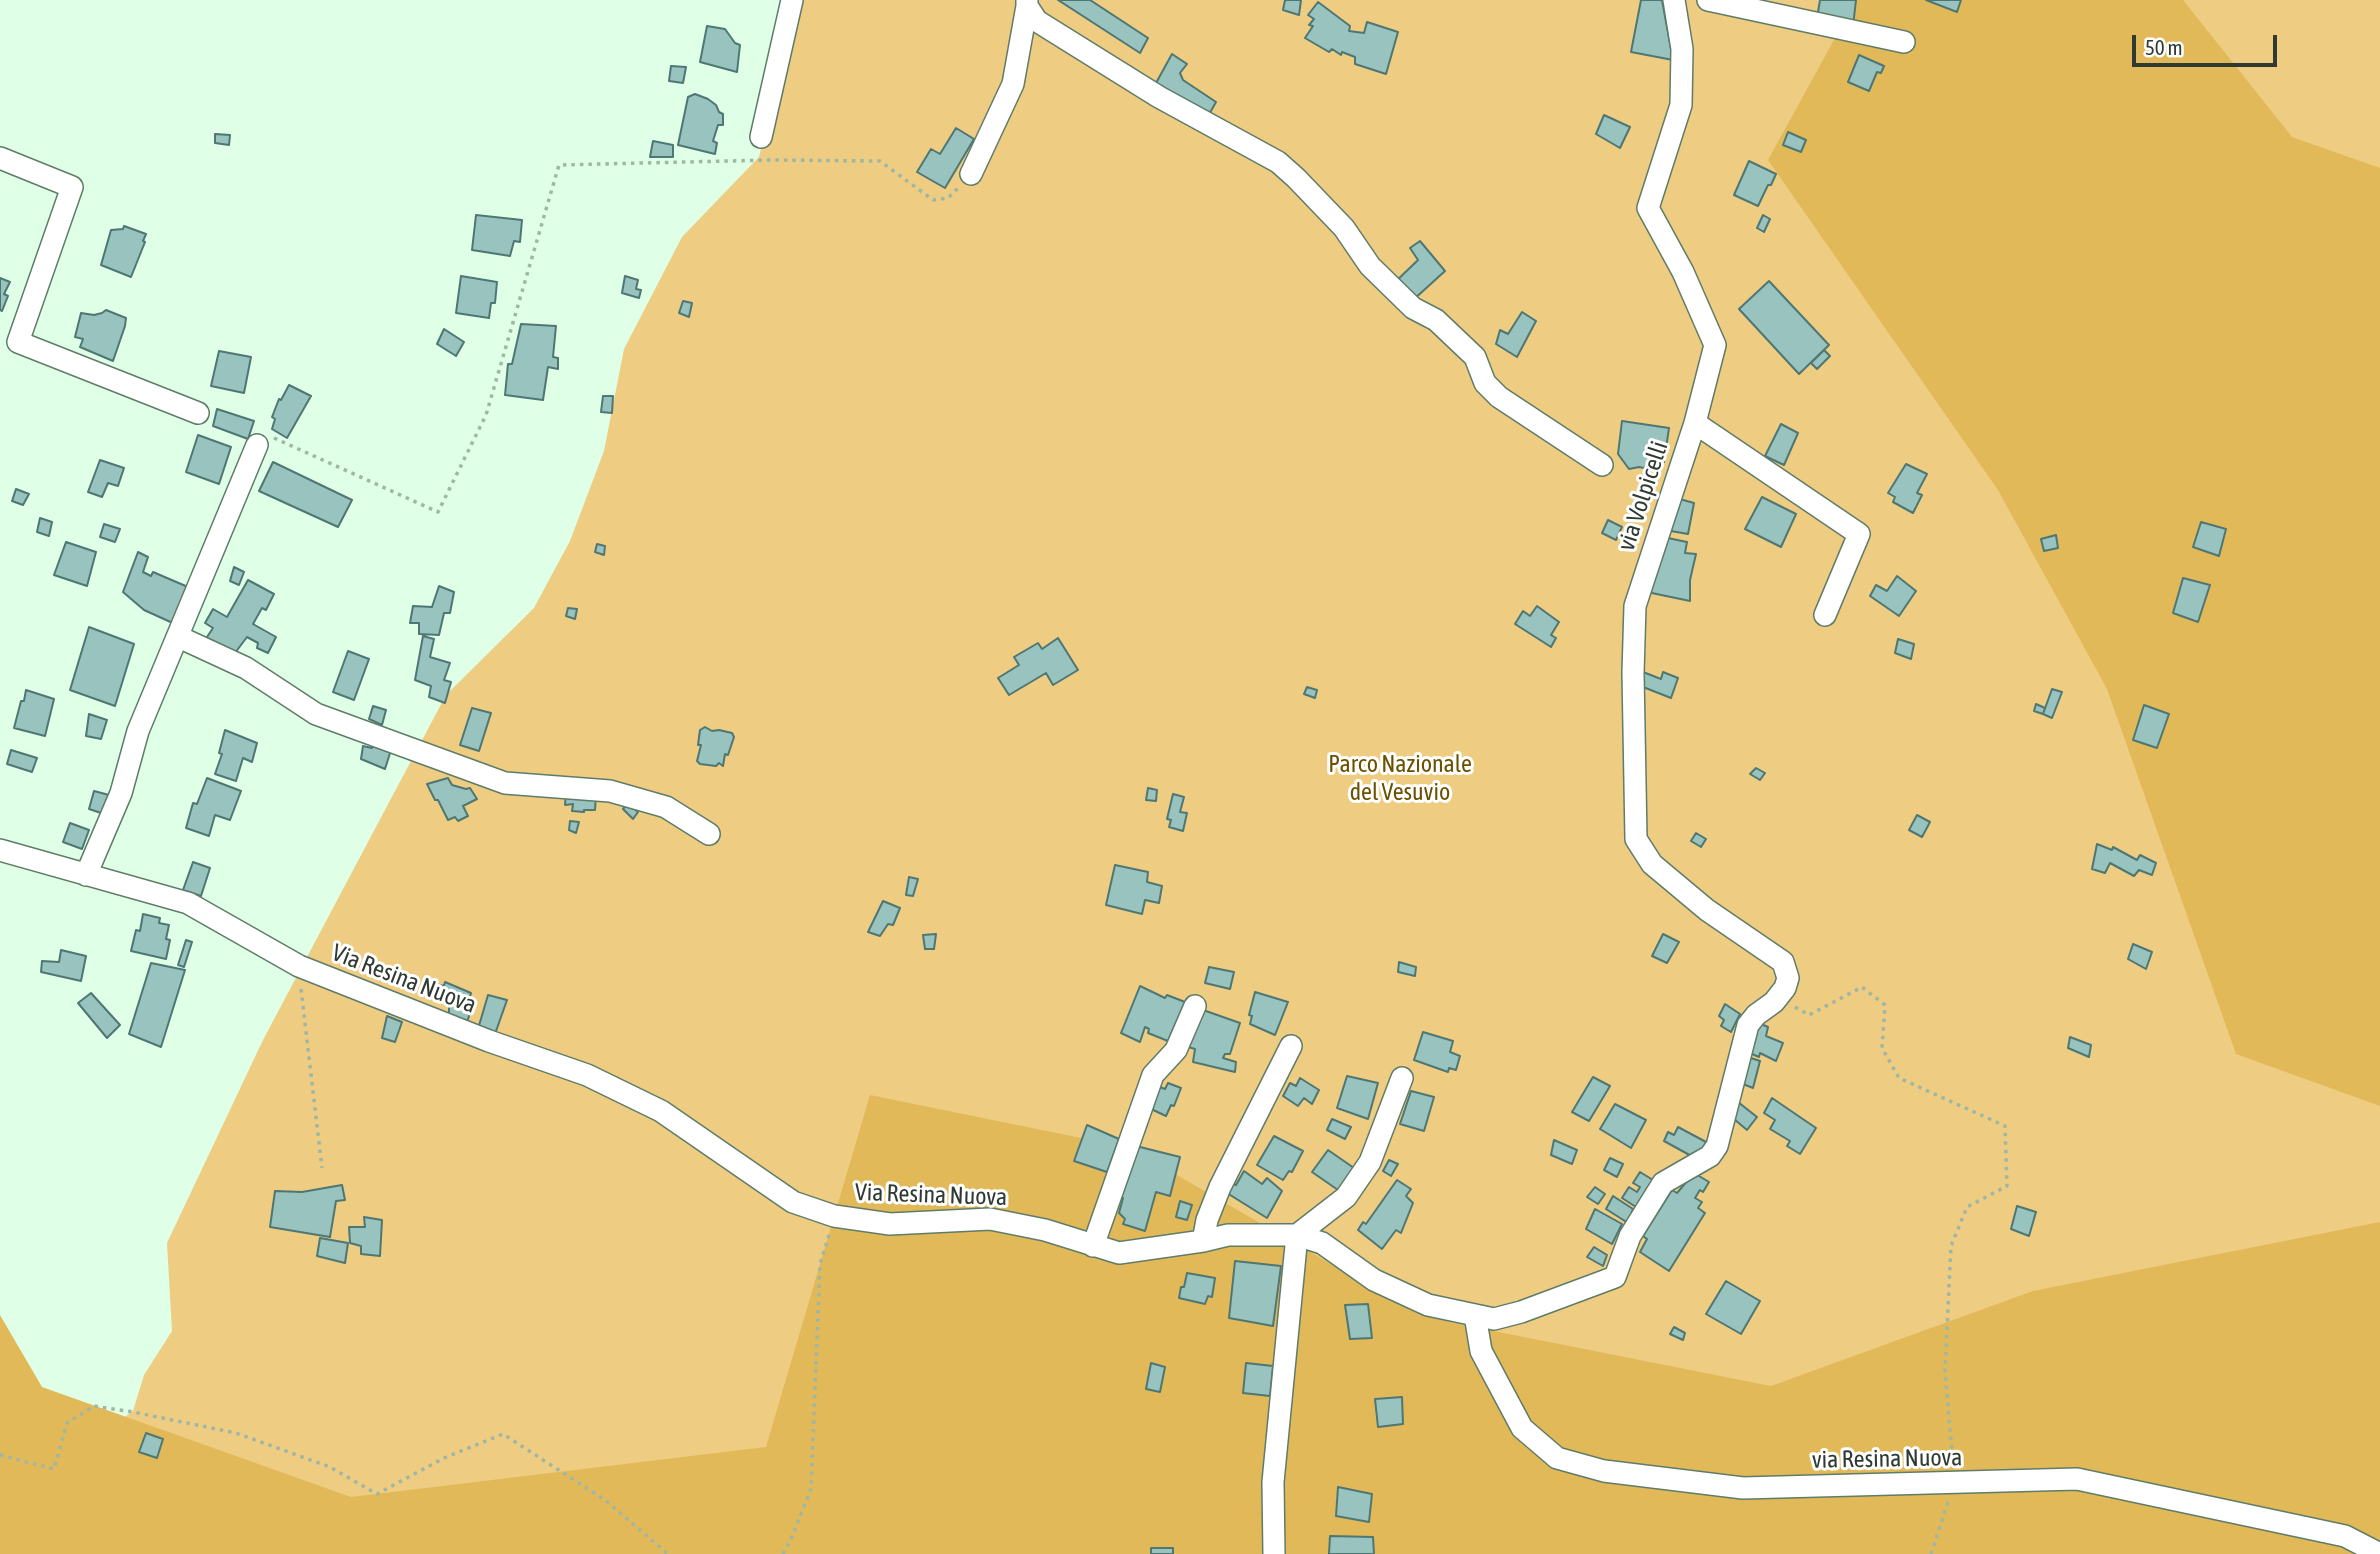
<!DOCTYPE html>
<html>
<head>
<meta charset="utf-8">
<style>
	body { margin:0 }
	#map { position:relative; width:2380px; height:1554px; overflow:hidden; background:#dfffe7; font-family:"Asap Condensed",sans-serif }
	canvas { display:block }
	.scale { position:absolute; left:2132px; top:35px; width:145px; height:32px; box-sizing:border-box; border:4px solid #2f3b32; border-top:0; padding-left:9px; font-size:21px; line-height:24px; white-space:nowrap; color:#2f3b32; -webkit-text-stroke:5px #fff; paint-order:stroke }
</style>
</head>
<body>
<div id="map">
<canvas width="2380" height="1554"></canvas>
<div class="scale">50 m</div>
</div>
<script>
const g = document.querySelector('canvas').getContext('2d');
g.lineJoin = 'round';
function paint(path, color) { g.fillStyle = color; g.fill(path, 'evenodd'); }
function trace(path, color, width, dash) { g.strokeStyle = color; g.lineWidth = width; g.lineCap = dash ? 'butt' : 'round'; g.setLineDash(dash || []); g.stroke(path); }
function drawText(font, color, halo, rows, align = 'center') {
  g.font = font + ' "Asap Condensed",sans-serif'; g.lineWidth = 6; g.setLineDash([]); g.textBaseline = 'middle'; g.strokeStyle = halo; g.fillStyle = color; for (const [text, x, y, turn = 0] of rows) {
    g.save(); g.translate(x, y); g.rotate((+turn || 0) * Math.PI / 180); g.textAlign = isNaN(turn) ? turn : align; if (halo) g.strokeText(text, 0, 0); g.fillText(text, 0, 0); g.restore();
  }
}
paint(new Path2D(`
	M795,0H2380V1554H0V1476L54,1469L133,1411L144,1375L172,1331L167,1243L263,1040L446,695L534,608L570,541L604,451L624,349L682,237L759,157Z`), '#eecc82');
paint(new Path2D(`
	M1856,0H2183L2292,137L2380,168V1106L2236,1054L2107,689L1998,490L1768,160Z
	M870,1095L1130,1148L1402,1305L1453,1323L1771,1386L2033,1291L2380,1222V1554H0V1315L42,1387L351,1497L766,1447Z`), '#e2b958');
const building = new Path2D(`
	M1058,0H1090L1148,38L1140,53Z
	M1285,0H1301L1299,15L1283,10Z
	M1641,0H1662L1673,60L1631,52Z
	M1820,0H1856L1853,26L1817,18Z
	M1926,0H1961L1957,12Z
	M1318,2L1350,26L1349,31L1364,33L1367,22L1398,32L1386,74L1355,64V57L1342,52L1341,55L1332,49L1329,52L1305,38L1313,26L1309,25L1314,19L1308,15Z
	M707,26L725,29L735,43L740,45L737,72L700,62Z
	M1172,54L1187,64L1180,73L1183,80L1216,102L1207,118L1156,83Z
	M1859,55L1884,66L1881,73L1877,72L1869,91L1848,82Z
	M671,66L686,67L683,83L669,81Z
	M695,94L708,99L716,105L719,112L723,114V125H718L713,141L717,143L715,154L678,145L688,97Z
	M1604,115L1630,127L1620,148L1596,134Z
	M956,128L974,139L945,188L917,172L931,149L940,154Z
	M1788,132L1806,140L1801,152L1783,145Z
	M215,134L230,135L229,145L215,143Z
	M653,141L673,145V157H650Z
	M1749,161L1776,174L1771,185H1768L1758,206L1734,195Z
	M476,215L522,220L520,242L514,241L510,256L472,250Z
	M1763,215L1770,219L1764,232L1757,228Z
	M124,226L146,234L143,241L145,242L131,277L101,265L111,230L123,229Z
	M1420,241L1445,271L1412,301L1391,286L1418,260L1410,248Z
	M461,276L497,282L495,303H491L489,318L456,313Z
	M625,276L638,280L636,289L641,290L639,298L622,293Z
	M0,278L10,282L4,294L8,296L2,311L0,310Z
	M1769,281L1829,345L1799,374L1739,309Z
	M683,301L692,303L689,317L679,313Z
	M106,310L126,318L125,326L113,361L80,347L83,339L75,337L81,313L94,315L102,313Z
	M1522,312L1536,321L1517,357L1496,344L1500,330L1508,334Z
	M521,324L556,326L553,357L558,358V369L548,367L543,400L505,395L508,364H512Z
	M444,329L464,342L456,356L437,344Z
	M1824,350L1830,356L1817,369L1811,363Z
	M219,351L251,357L244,393L211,386Z
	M289,385L311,396L287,438L272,429L275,419L272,417L279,399L281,400Z
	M603,396H613L612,413L601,412Z
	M217,409L254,421L248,439L213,426Z
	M1622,421L1669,428L1664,462L1649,458V469L1639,467L1629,469L1618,454Z
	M1781,424L1798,433L1784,465L1765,456Z
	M198,435L231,447L219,484L186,472Z
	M100,460L124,468L118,486L108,483L102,497L88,492Z
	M273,462L352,500L338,527L259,491Z
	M1906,464L1927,474L1917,493L1922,495L1913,513L1893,502L1895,497L1888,493Z
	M16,489L29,494L23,505L12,501Z
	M1762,497L1796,514L1781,547L1745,529Z
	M1676,498L1694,503L1688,534L1671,531Z
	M40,518L52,522L49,536L37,532Z
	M1608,520L1622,527L1616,540L1602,533Z
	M2201,522L2226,529L2219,556L2193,547Z
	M104,524L120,529L115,542L100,537Z
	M2056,535L2058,548L2044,551L2041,539Z
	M1663,537L1687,542L1685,553L1696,554L1690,580V601L1647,592Z
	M66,542L96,552L87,586L54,575Z
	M597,544L605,546L604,555L595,552Z
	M138,552L148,557L143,572L151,576L153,572L188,587L175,624L144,610L123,592Z
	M234,567L244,572L239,585L230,581Z
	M1897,576L1916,591L1899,616L1870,596L1876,585L1887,591Z
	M2183,578L2210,585L2198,622L2173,613Z
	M248,580L274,594L266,610L262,608L253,624L276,637L268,653L257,648L258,643L247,637L232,657L205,640L213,628L205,623L213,609L227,617Z
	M439,586L454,592L450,613H444L439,635L419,634V623H410L413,606L432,607Z
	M1537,606L1559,622L1551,635L1556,638L1551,647L1515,624L1523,611L1530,616Z
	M568,608L577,609L575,619L566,616Z
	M89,627L134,644L115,706L70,690Z
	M423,636L434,639L430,657L450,663L444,680L451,682L445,703L429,697L431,686L415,680Z
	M1058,638L1078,670L1053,685L1046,673L1009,695L998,678L1019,665L1014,657L1038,643L1042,649Z
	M1898,639L1914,644L1911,659L1895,653Z
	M348,651L369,659L354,700L333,692Z
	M1643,672L1661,679L1663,672L1678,678L1671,698L1638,685Z
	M1307,687L1317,690L1315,698L1304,694Z
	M2052,689L2062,692L2052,718L2043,714Z
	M26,690L54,699L45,736L14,728L21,701H24Z
	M2036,704L2045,708L2043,714L2034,711Z
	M2144,705L2169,714L2157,748L2133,740Z
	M373,706L386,710L382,725L369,719Z
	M472,708L491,713L479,751L460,745Z
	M89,714L107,720L101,739L86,736Z
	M705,727L712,731L719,730L732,733L734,737L728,755L725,754L723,766L719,763L716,766L700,764L697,761L701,745H698L700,730Z
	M225,730L257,743L252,762L243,758L236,781L215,774L222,754L219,753Z
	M374,741L392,747L385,769L361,759L363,746L372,748Z
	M11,750L37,758L32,772L7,764Z
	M1756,768L1765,773L1760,780L1750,774Z
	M207,778L241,791L230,820L215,815L209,836L186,828L193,803L197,804Z
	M448,778L452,785L466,789L470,788L477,799L463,806L468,816L458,821L455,817L448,820L438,800H435L427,784Z
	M1148,788L1157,790L1156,801L1146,800Z
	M94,791L113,796L104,814L89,809Z
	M566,792L596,795L595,810H584V812L572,811L573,804L565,805Z
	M1173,794L1184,797L1180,812L1187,813L1183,831L1169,827L1171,820L1167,819Z
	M628,803L638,812L633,819L623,809Z
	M1917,815L1930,822L1922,837L1909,830Z
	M570,821L579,822L576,833L569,830Z
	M70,823L89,830L82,849L63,842Z
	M1696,833L1706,839L1701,847L1691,841Z
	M2097,844L2112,850L2113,847L2137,860L2140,855L2156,863L2152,875L2139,870L2134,876L2110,863L2105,873L2092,869Z
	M193,862L210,868L201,896L183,890Z
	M1115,865L1148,872L1147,882L1162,886L1159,903L1145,900L1142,914L1106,905Z
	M909,877L918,879L913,896L906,895Z
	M883,901L900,908L893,925L888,924L880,936L868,932Z
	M143,914L160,918L159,923L169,925L166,939L170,940L166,959L131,951L136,930L140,931Z
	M936,934L934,949H925L923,935Z
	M1663,934L1679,942L1667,963L1652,956Z
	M186,940L192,942L184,967L178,965Z
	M2133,944L2152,952L2146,969L2128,959Z
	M61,950L86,956L81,981L41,972L42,961L59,962Z
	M1399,962L1416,967L1415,976L1398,972Z
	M151,963L185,970L161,1047L129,1034Z
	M1209,967L1234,972L1230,989L1205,983Z
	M428,982L444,986L445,982L471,993L469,1001L473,1004L467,1022L449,1015V1005L425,992Z
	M1140,986L1165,998L1167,995L1185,1002L1168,1041L1148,1033L1149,1029L1145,1027L1140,1042L1121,1033Z
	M1255,992L1288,1002L1275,1035L1250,1024L1252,1016L1249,1015Z
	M91,993L120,1025L107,1038L78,1003Z
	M488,995L507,1000L495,1034L478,1029Z
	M1725,1004L1740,1014L1731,1032L1721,1026L1724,1020L1719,1016Z
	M1203,1010L1240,1023L1230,1054H1225L1223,1058L1236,1062L1235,1072L1193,1062L1195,1049L1188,1047Z
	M387,1016L402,1022L395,1042L382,1038Z
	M1754,1021L1768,1027L1766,1036L1783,1043L1776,1061L1760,1053L1759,1057L1745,1051Z
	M1423,1032L1453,1041L1450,1052L1460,1056L1456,1070L1449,1068L1448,1072L1414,1060Z
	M2070,1037L2091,1045L2089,1057L2068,1048Z
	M1745,1056L1760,1061L1753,1088L1738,1082Z
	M1347,1076L1378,1083L1368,1119L1337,1108Z
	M1593,1077L1610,1086L1589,1121L1572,1112Z
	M1300,1078L1319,1090L1312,1104L1304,1098L1298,1106L1283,1096L1290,1083L1296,1086Z
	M1168,1083L1181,1088L1174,1106L1171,1105L1166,1116L1151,1109L1160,1087L1165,1089Z
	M1411,1091L1434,1097L1424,1131L1400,1124Z
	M1772,1098L1816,1128L1800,1154L1787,1146L1790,1141L1770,1129L1775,1120L1764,1113Z
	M1738,1102L1757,1117L1747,1130L1728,1114Z
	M1615,1104L1646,1120L1631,1148L1600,1129Z
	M1332,1119L1351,1127L1345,1139L1327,1130Z
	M1087,1125L1119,1139L1107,1172L1074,1161Z
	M1678,1127L1708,1143L1695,1158L1664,1141L1668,1132L1674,1135Z
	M1274,1136L1303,1151L1292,1172L1289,1171L1283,1180L1257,1165Z
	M1554,1140L1577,1150L1572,1164L1551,1155Z
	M1132,1145L1180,1157L1170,1196L1156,1192L1145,1231L1123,1224L1125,1219L1119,1213L1123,1198L1118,1197Z
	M1328,1150L1354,1168L1338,1190L1312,1172Z
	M1610,1158L1623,1164L1617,1177L1604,1170Z
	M1389,1160L1398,1164L1391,1176L1383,1171Z
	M1244,1171L1262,1184L1267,1178L1282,1191L1267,1218L1227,1193L1232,1183L1236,1185Z
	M1640,1172L1653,1180L1636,1207L1622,1198L1629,1187L1637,1192L1640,1187L1633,1183Z
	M1694,1173L1709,1182L1703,1192L1700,1190L1695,1198L1702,1202L1698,1208L1705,1213L1669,1271L1640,1252L1647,1239L1643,1236L1672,1190L1677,1193Z
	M1397,1180L1411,1189L1406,1196L1413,1203L1401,1233L1396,1230L1382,1249L1358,1230L1363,1222L1366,1224Z
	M342,1185L345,1200L336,1201L330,1237L270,1227L275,1191L302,1192Z
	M1595,1187L1605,1194L1598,1204L1587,1197Z
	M1613,1196L1633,1209L1628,1223L1606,1209Z
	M1180,1201L1192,1205L1187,1220L1176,1217Z
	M2017,1206L2036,1212L2029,1236L2011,1229Z
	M1595,1209L1622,1224L1612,1244L1586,1229Z
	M364,1217L382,1220L380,1256L361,1254V1246L350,1243L349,1227H365Z
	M320,1238L348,1243L345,1263L317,1256Z
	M1594,1247L1607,1255L1603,1266L1587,1257Z
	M1235,1261L1281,1266L1273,1326L1229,1318Z
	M1187,1273L1215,1278L1212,1297L1208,1296L1205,1304L1179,1298L1181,1287H1184Z
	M1726,1281L1760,1301L1741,1334L1706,1314Z
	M1368,1304L1372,1338L1350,1339L1345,1305Z
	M1674,1327L1685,1333L1683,1340L1670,1334Z
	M1151,1363L1165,1367L1160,1392L1146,1389Z
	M1246,1363L1273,1366L1270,1396L1243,1393Z
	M1402,1397L1403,1424L1378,1427L1375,1399Z
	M146,1433L163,1439L157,1458L139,1452Z
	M1338,1487L1372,1494L1369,1522L1336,1516Z
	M1330,1536L1373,1537L1374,1554H1329Z
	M1151,1548H1173V1554H1151Z`);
paint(building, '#98c3be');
trace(building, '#4e7773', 2);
const minor = new Path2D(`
	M1027,0V6L1037,21L1159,97L1278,162L1296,178L1344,228L1370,266L1413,308L1436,320L1475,357L1485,383L1499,397L1602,465
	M1708,0L1904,42
	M761,137L792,0
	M0,158L72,187L18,342L198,413
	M971,174L1013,84L1027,6
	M1695,423L1859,534L1825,615
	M179,637L246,668L316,714L505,783L610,791L666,807L709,834
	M0,850L188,903L299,966L489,1041L587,1075L661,1111L793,1202L834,1216L890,1224L990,1219L1045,1230L1119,1253L1203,1241L1228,1235H1297L1322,1243L1374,1280L1428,1305L1494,1319L1521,1312L1615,1277L1630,1236L1663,1183L1710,1156L1717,1146L1748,1025L1756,1015L1774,1002L1785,988L1788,978L1783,962L1707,910L1652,864L1636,839L1633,673L1635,606L1695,423L1715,345L1683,272L1648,208L1681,105L1682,49L1674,0
	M86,875L121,793L138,731L257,445
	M1203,1241L1207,1220L1220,1187L1291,1046
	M1093,1246L1153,1075L1176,1050L1195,1006
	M1475,1315L1481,1351L1522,1428L1557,1458L1604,1471L1743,1488L2077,1479L2345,1536L2380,1554
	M1274,1554L1273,1482L1297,1235L1346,1197L1370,1162L1402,1078`);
trace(minor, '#5f7c67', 24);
trace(new Path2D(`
	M274,438L438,512L486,415L559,165L771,160L880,161L933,200L948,198L959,187
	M301,989L322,1168
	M1795,1007L1809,1015L1862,987L1885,1005L1882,1048L1899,1078L2005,1126L2007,1186L1967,1207L1951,1246L1945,1371L1953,1464
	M0,1455L54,1469L67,1423L94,1406L133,1412L236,1433L330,1467L377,1494L444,1458L503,1434L605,1500L668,1554
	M783,1554L791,1539L811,1489L820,1264L829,1235
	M1931,1554L1948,1502`), '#9eb7a4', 3.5, [3.5, 5]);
trace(minor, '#fff', 21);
drawText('24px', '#2f3b32', '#fff', [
	["via Volpicelli",1643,496,-72],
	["Via Resina Nuova",404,979,21],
	["Via Resina Nuova",931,1195,2],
	["via Resina Nuova",1887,1459,-1]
]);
drawText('24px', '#6b5000', '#fff', [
	["Parco Nazionale",1400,764],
	["del Vesuvio",1400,792]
]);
</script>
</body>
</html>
